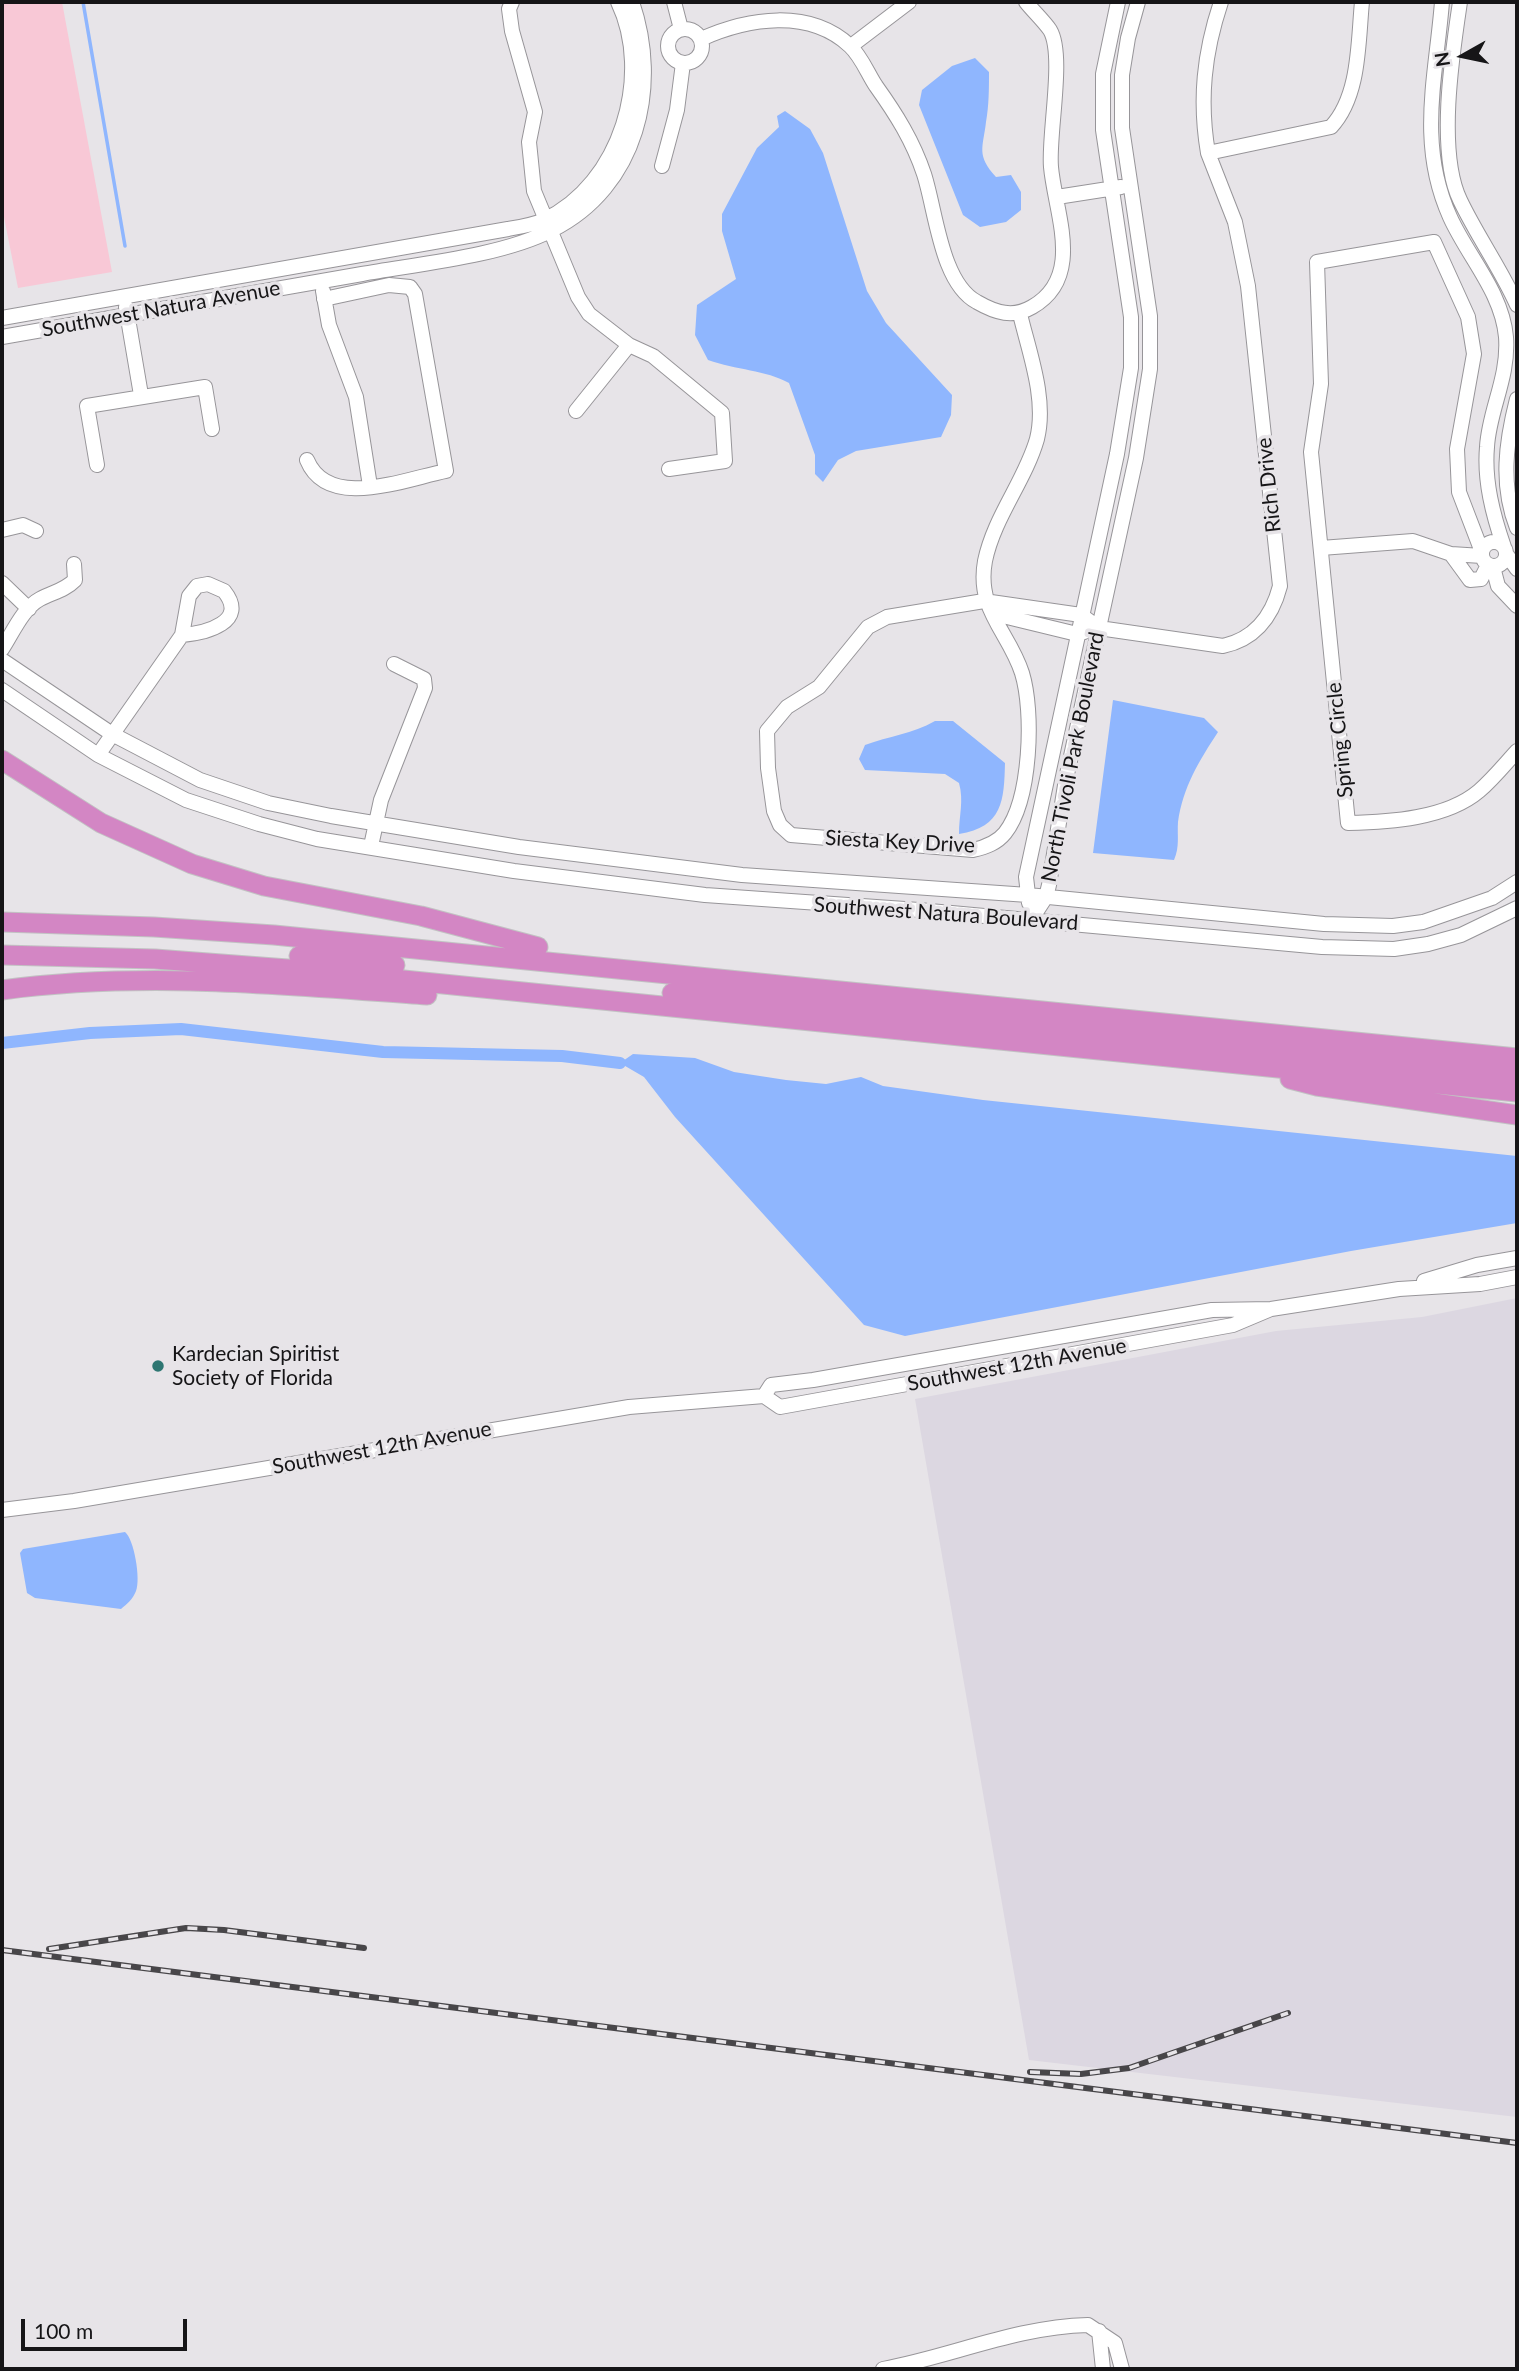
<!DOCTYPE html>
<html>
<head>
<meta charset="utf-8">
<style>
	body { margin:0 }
	#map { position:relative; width:1519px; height:2371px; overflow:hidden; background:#e7e4e8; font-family:Lato,sans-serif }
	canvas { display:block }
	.frame { position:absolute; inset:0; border:4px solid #161517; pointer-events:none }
	.north { position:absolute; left:1428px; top:21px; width:70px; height:70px; -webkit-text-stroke:5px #e7e4e8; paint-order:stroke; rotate:261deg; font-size:19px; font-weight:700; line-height:28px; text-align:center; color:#161517 }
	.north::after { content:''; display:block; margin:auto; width:24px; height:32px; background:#161517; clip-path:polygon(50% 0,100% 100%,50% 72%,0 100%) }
	.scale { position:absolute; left:21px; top:2319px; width:166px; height:32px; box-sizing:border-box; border:4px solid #161517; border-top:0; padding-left:9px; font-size:21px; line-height:24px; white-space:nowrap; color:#161517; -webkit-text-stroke:5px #e7e4e8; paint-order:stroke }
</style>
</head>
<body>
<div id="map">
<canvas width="1519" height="2371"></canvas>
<div class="frame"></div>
<div class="north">N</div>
<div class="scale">100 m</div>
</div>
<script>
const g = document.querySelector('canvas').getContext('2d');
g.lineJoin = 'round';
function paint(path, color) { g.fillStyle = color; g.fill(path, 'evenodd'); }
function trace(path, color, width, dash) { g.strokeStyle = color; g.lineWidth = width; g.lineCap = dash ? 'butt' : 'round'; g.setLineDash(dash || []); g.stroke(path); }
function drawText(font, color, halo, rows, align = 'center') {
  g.font = font + ' Lato,sans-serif'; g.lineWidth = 7; g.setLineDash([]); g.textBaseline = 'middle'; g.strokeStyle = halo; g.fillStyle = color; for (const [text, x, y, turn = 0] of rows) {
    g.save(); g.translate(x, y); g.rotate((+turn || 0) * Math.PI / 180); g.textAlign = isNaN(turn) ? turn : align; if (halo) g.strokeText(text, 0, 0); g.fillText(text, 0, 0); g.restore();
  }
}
paint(new Path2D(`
	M1517,1298V2117L1029,2060L915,1399L1276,1331L1422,1317Z`), '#dcd7e1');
paint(new Path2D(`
	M2,2H62L112,272L18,288L2,207Z`), '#f8c8d6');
paint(new Path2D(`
	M975,58L989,72C989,89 989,105 986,122C983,148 976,155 996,177L1011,175L1021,192V210L1006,222L980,227L963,215L919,105L922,90L952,66Z
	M785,111L810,129L823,153L867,291L886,323L952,395L951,415L941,437L856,451L838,460L823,482L815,474V455L789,383C766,370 736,370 708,360L695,335L697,305L736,279L722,231V214L757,148L779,127L777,116Z
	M1113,700L1204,718L1218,732C1199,761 1183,787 1178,822C1177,836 1180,846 1174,860L1093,853Z
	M935,721H953L1005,763C1004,800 1003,827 959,834C959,815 964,801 959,783L945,774L865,770L859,759L865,745C889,736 912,734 935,721Z
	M633,1054L695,1058L734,1072L786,1080L826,1084L861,1077L883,1086L983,1100L1517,1156V1223L1351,1251L905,1336L864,1325L675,1117L644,1077L620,1063Z
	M125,1532C134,1539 141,1579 136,1591C133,1599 127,1604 121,1609L35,1598L27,1593L20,1553L23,1549Z`), '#8fb6fe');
trace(new Path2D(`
	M83,2L125,246`), '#8fb6fe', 3.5);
trace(new Path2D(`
	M2,1043L90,1033L181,1029L383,1052L562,1056L620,1063`), '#8fb6fe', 12);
const minor = new Path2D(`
	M512,2L509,9L512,31L535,112L529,142L534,191L578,297L589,314L629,345L576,411
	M674,2L681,29
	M1221,2C1204,53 1199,100 1208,153L1331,127C1360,96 1358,42 1362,2
	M1442,2C1436,77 1417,144 1450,217C1468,257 1502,292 1506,337C1509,378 1489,410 1487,447C1484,481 1493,515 1504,547
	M1460,2C1452,55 1437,152 1460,200C1477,236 1501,269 1517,305
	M668 46a17 17 0 1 1 34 0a17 17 0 1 1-34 0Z
	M701,39C748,18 809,8 850,46C861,56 868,74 876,86C896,114 913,141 924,174C936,211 941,283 977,302C996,313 1013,318 1032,307C1085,277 1055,213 1051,167C1048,135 1065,55 1050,30C1043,20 1033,11 1026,2
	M851,46L909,2
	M662,166L677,110L683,63
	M1057,197L1121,187
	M323,291L329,325L356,397L370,486
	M126,307L141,395
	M1020,314C1029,352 1047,399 1037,439C1025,481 994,517 985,561C976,610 1009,632 1022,673C1034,712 1031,800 1005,833C997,843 986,847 973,850L791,835L780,825L774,811L768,768L767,731L787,707L819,687L868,627L887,617L984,601L1081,615L1099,628L1223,646C1255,639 1272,617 1280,586L1248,286L1235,222L1208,153
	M2,318L508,229C520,227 533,225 544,220C621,184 653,75 618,2
	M2,337C122,316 242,295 362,274C418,264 502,256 552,230C638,187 661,86 632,2
	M629,345L653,356L722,413L725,461L669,469
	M1517,399C1506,442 1500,485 1517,528
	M307,460C328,511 405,479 446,471L415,294L410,287L389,285L324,299
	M97,465L87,406L205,387L212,429
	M2,530L23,525L36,531
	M1482 554a12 12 0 1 1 24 0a12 12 0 1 1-24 0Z
	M1321,548L1413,541L1451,554L1482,556
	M1482,552L1459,492L1457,449L1474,354L1468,317L1434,242L1317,262L1321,384L1311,452L1348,823C1389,822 1446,819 1479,791C1493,779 1505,764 1517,751
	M1451,554L1470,580L1481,579L1488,565
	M1507,555L1517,569
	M1493,567L1498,586L1517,606
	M2,583L29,609
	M989,604L1007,617L1077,634L1084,632
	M2,649C12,634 23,608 40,599C53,592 64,591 75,580L74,564
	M2,660L112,734L200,780L268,803L331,816L519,847L742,875L1028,895L1324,924L1393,926L1423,922L1492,898L1517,882
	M2,690L98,755L186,800L259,824L317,839L514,871L705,895L919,910L1322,947L1394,949L1428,944L1461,935L1517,908
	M98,755L182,635L189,596L197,586L208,584L224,591C249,622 206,633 182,635
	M371,846L381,800L425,688L424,679L394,664
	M1029,903L1026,877L1117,454L1131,368V317L1103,130V74L1118,2
	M1031,920L1046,897L1049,885L1066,779L1136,458L1150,369V316L1122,128V75L1128,38L1138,2
	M1424,1281L1477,1265L1517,1258
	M764,1396L771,1385L813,1380L1212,1310L1271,1309L1399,1289L1480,1284L1517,1277
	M2,1510L74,1501L629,1407L764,1396L780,1407L1233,1325L1271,1309
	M1099,2331L1103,2369
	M883,2369C953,2356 1015,2327 1088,2325L1115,2343L1122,2369`);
const highway = new Path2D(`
	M2,760L101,823L192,864L264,886L421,916L538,947
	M2,922L154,927L274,935L1517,1058
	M2,955L155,959L314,971L1517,1092
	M299,956L395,965
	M2,990C144,971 284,985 427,995
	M672,993L1517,1077
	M1290,1079L1317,1086L1517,1115`);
trace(minor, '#979599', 16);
trace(highway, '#c2c2c3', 21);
trace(minor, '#fff', 14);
trace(highway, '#d386c4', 19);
const rail = new Path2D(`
	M49,1949L186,1928L224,1930L364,1948
	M2,1950L1517,2143
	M1030,2072L1081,2074L1129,2068L1288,2013`);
trace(rail, '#484649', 6);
trace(rail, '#e7e4e8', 3.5, [10]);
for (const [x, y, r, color] of [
	[158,1366,7,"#2e7672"]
]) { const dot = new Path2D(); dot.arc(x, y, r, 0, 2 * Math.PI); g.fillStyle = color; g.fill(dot); trace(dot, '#e7e4e8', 2.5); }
drawText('21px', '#161517', '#e7e4e8', [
	["Southwest Natura Avenue",161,309,-10],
	["Rich Drive",1269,485,-96],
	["Spring Circle",1340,740,-96],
	["North Tivoli Park Boulevard",1073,757,-79],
	["Siesta Key Drive",900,842,3],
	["Southwest Natura Boulevard",946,914,4],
	["Southwest 12th Avenue",1017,1365,-10],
	["Southwest 12th Avenue",382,1448,-10]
]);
drawText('21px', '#161517', '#e7e4e8', [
	["Kardecian Spiritist",172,1354],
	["Society of Florida",172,1378]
], 'left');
</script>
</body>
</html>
